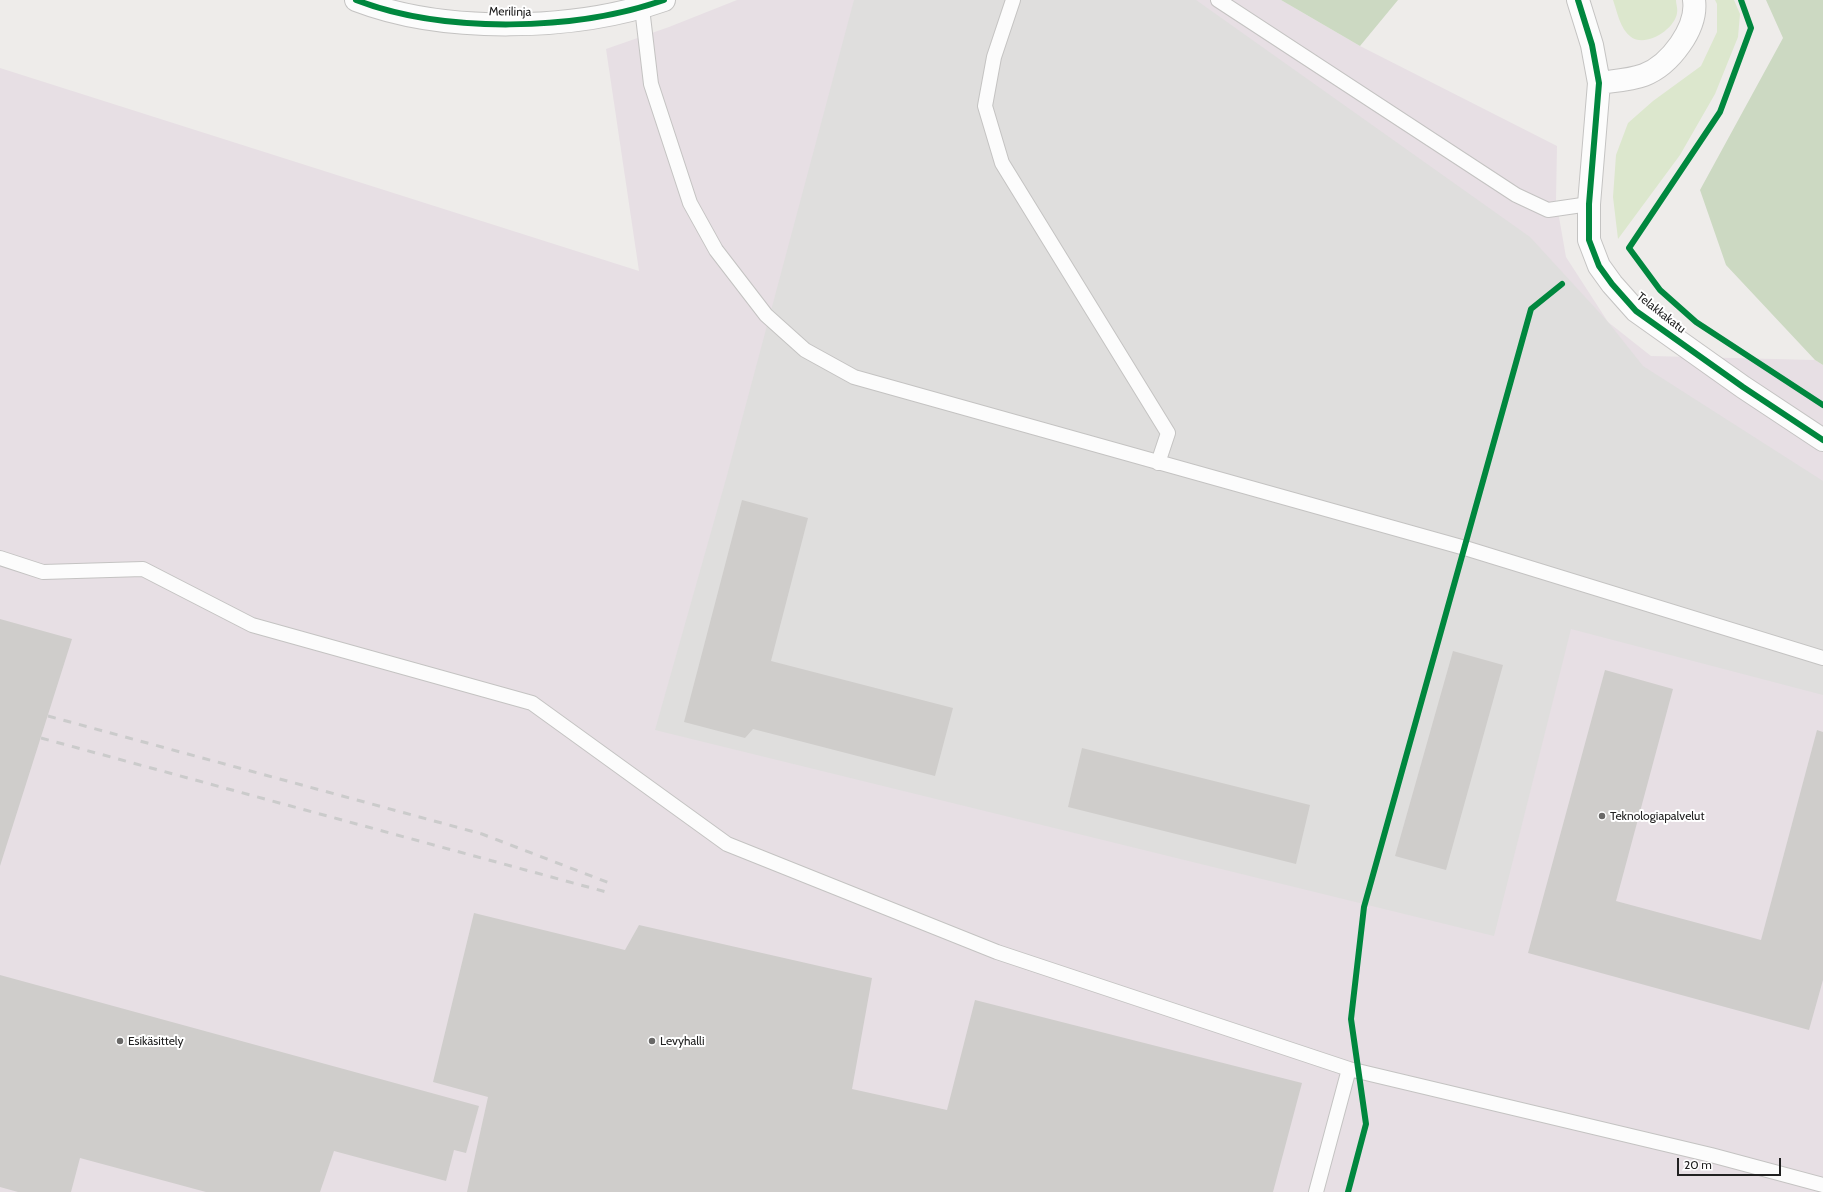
<!DOCTYPE html>
<html>
<head>
<meta charset="utf-8">
<style>
	body { margin:0 }
	#map { position:relative; width:1823px; height:1192px; overflow:hidden; background:#eeecea; font-family:Cabin,sans-serif }
	canvas { display:block }
	.scale { position:absolute; left:1677px; top:1158px; width:104px; height:18px; box-sizing:border-box; border:2px solid #212121; border-top:0; padding-left:5px; font-size:12px; line-height:14px; white-space:nowrap; color:#212121; -webkit-text-stroke:3px #fff; paint-order:stroke }
</style>
</head>
<body>
<div id="map">
<canvas width="1823" height="1192"></canvas>
<div class="scale">20 m</div>
</div>
<script>
const g = document.querySelector('canvas').getContext('2d');
g.lineJoin = 'round';
function paint(path, color) { g.fillStyle = color; g.fill(path, 'evenodd'); }
function trace(path, color, width, dash) { g.strokeStyle = color; g.lineWidth = width; g.lineCap = dash ? 'butt' : 'round'; g.setLineDash(dash || []); g.stroke(path); }
function drawText(font, color, halo, rows, align = 'center') {
  g.font = font + ' Cabin,sans-serif'; g.lineWidth = 4; g.setLineDash([]); g.textBaseline = 'middle'; g.strokeStyle = halo; g.fillStyle = color; for (const [text, x, y, turn = 0] of rows) {
    g.save(); g.translate(x, y); g.rotate((+turn || 0) * Math.PI / 180); g.textAlign = isNaN(turn) ? turn : align; if (halo) g.strokeText(text, 0, 0); g.fillText(text, 0, 0); g.restore();
  }
}
paint(new Path2D(`
	M737,0H1281L1360,46L1557,146L1556,200L1566,257L1608,322L1651,356L1815,360L1823,365V1192H0V68L639,271L606,49L669,27Z`), '#e7dfe4');
paint(new Path2D(`
	M1613,0H1676C1676,4 1678,9 1677,13C1675,29 1646,48 1631,37C1620,29 1617,11 1613,0Z
	M1715,0H1734L1740,14L1738,37L1715,94L1680,155L1618,239L1613,197L1616,155L1628,123L1653,101L1701,66L1717,32V4Z`), '#dce7cd');
paint(new Path2D(`
	M1281,0H1398L1360,46Z
	M1766,0H1823V365L1815,360L1726,265L1700,190L1783,38Z`), '#ccd9c2');
paint(new Path2D(`
	M854,0H1196L1530,237L1608,322L1643,366L1823,481V695L1571,629L1494,936L655,730L726,479Z`), '#dfdedd');
paint(new Path2D(`
	M742,500L808,518L771,661L953,708L935,776L753,729L745,738L684,722Z
	M0,619L72,639L0,866Z
	M1453,651L1503,665L1446,870L1395,856Z
	M1605,670L1673,689L1616,901L1761,940L1817,730L1823,732V980L1809,1030L1528,953Z
	M1082,748L1310,805L1296,864L1068,807Z
	M474,913L625,950L639,925L872,978L852,1089L947,1110L975,1000L1302,1083L1273,1192H467L488,1097L433,1082Z
	M0,975L479,1106L466,1153L454,1150L446,1181L334,1151L320,1192H206L80,1158L71,1192H18L0,1187Z`), '#cfcdcb');
const service = new Path2D(`
	M1013,0L994,57L985,106L1002,163L1168,433L1158,463
	M1218,0L1516,195L1548,210L1589,204
	M642,8L651,84L690,203L716,250L766,315L805,350L854,377L1465,548L1823,658
	M0,558L43,572L143,569L252,625L532,703L727,844L997,952L1349,1069
	M1316,1192L1349,1069L1711,1155L1823,1185`);
const minor = new Path2D(`
	M1578,0L1592,45L1599,83L1589,204V240L1599,266L1612,284L1636,311L1743,387L1823,440
	M1599,83C1613,81 1631,80 1644,75C1670,65 1698,28 1694,0`);
const tertiary = new Path2D(`
	M356,0C444,34 576,31 664,0`);
trace(service, '#c4c3c2', 16);
trace(minor, '#c4c3c2', 24);
trace(tertiary, '#c4c3c2', 24);
trace(service, '#fcfcfc', 14);
trace(minor, '#fcfcfc', 22);
trace(tertiary, '#fcfcfc', 22);
trace(new Path2D(`
	M48,716L482,834L612,884
	M41,738L610,893`), '#cbcbcb', 3, [8, 8]);
trace(new Path2D(`
	M356,0C444,34 576,31 664,0
	M1578,0L1592,45L1599,83L1589,204V240L1599,266L1612,284L1636,311L1743,387L1823,440
	M1741,0L1751,28L1720,112L1629,248L1660,290L1696,322L1823,405
	M1348,1192L1366,1124L1351,1019L1364,907L1531,309L1562,284`), '#00873e', 6);
for (const [x, y, r, color] of [
	[1602,816,4,"#696867"],
	[120,1041,4,"#696867"],
	[652,1041,4,"#696867"]
]) { const dot = new Path2D(); dot.arc(x, y, r, 0, 2 * Math.PI); g.fillStyle = color; g.fill(dot); trace(dot, '#fff', 1.5); }
drawText('12px', '#212121', '#fff', [
	["Merilinja",510,12,1],
	["Telakkakatu",1661,313,38]
]);
drawText('12px', '#212121', '#fff', [
	["Teknologiapalvelut",1610,816],
	["Esikäsittely",128,1041],
	["Levyhalli",660,1041]
], 'left');
</script>
</body>
</html>
